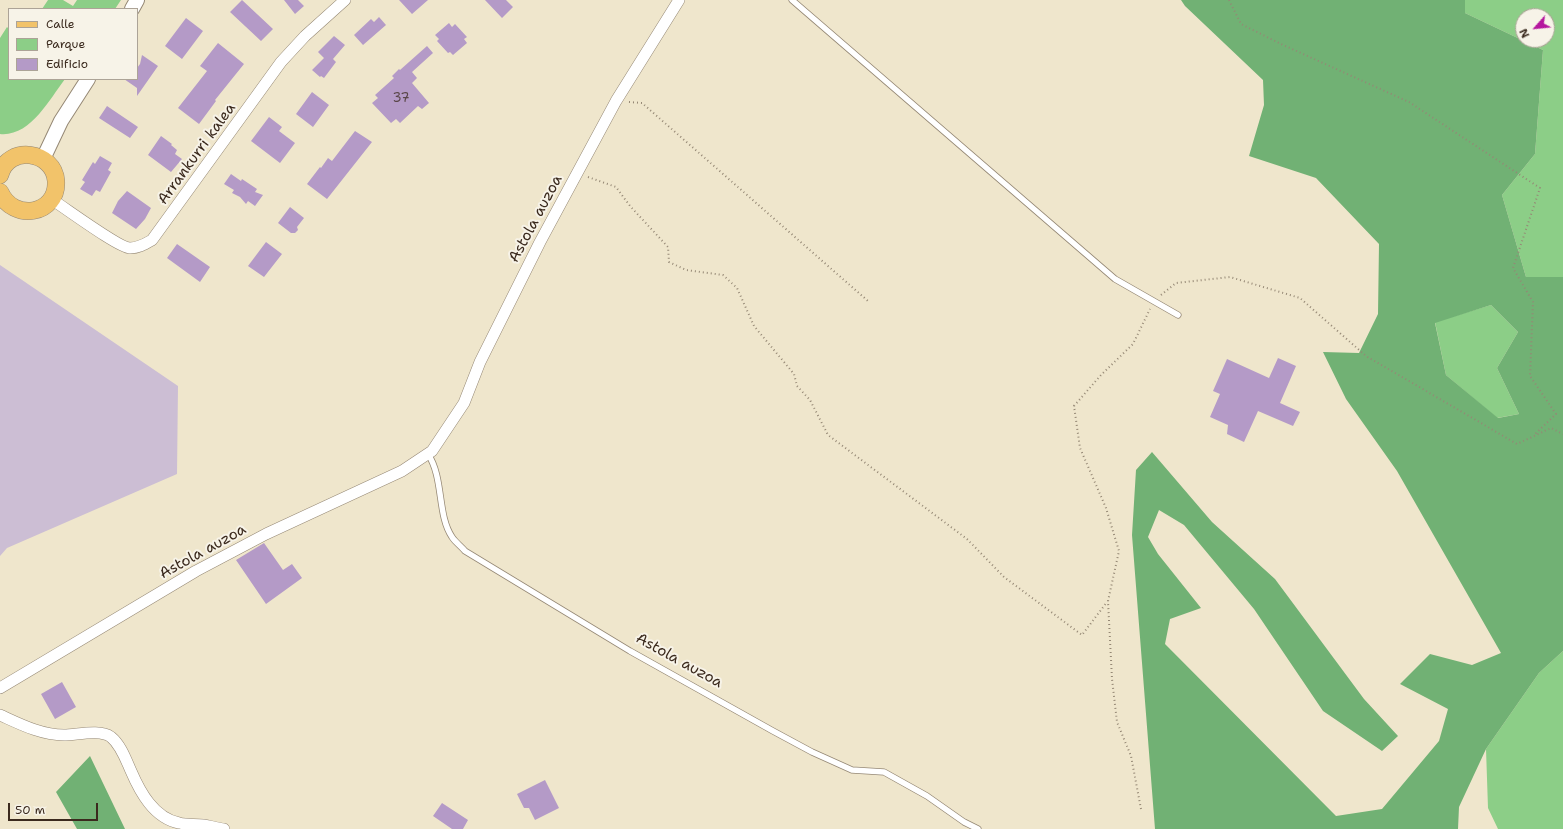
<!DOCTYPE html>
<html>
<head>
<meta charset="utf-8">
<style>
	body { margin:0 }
	#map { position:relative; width:1563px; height:829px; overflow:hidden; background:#efe6cc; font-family:"Shantell Sans",sans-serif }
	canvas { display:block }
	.legend { position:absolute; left:8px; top:8px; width:130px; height:72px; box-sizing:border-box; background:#f7f3e8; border:1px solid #aca397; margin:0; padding:5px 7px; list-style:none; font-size:12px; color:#3b2a1e }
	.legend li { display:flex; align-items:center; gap:8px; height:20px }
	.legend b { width:20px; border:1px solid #aca397 }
	.north { position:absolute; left:1515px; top:8px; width:40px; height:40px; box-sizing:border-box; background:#f7f3e8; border:1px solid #aca397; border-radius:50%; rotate:243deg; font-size:11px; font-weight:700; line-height:16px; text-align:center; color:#3b2a1e }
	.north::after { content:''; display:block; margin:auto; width:14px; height:18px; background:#b5179e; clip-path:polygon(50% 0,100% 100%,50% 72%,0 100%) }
	.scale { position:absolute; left:8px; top:803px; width:90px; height:18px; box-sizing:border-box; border:2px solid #3b2a1e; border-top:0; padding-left:5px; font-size:12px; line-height:14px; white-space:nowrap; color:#3b2a1e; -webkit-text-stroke:3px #f7f3e8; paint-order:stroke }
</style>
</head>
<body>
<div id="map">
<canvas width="1563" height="829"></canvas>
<ul class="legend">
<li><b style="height:5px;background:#f2c36a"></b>Calle</li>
<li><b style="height:11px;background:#8cce87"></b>Parque</li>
<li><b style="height:11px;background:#b49ac7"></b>Edificio</li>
</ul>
<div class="north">N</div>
<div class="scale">50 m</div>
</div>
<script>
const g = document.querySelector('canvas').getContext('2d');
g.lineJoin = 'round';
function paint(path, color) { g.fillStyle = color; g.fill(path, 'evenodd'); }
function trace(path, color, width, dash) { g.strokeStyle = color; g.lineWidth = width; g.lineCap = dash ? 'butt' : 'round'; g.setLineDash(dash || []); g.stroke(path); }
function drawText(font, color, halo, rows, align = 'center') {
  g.font = font + ' "Shantell Sans",sans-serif'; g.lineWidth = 4; g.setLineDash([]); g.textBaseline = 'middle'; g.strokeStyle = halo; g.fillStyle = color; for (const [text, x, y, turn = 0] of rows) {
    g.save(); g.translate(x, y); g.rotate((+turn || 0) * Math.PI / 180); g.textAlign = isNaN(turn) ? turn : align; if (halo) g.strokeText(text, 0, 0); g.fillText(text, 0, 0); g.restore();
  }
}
paint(new Path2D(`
	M0,265L178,386L177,474L7,548L0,556Z`), '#ccbed4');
paint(new Path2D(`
	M48,0H63L73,6L77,0H121L115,9H42Z
	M1465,0H1563V277H1526L1502,195L1535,154L1543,50L1465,13ZM1523,16H1547V40H1523Z
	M7,27L9,29V79H65C49,100 30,137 0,134V38Z
	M1491,305L1518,332L1497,368L1519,414L1497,418L1446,375L1435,322Z
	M1563,651V829H1498L1488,808L1486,749L1539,673Z`), '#8cce87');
paint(new Path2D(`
	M1181,0H1465V13L1543,50L1535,154L1502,195L1526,277H1563V651L1539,673L1486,749L1459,807L1458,829H1155L1132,535L1136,470L1152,452L1212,522L1275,579L1364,699L1398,736L1382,751L1323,711L1254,609L1184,525L1159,510L1148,537L1158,554L1201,608L1170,619L1165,644L1336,816L1382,809L1439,741L1448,709L1400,684L1430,654L1472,665L1501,653L1397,471L1346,399L1323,352L1359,353L1378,314L1379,244L1316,178L1249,156L1264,105L1263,80L1185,6ZM1491,305L1518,332L1497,368L1519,414L1498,418L1446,375L1435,323Z
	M90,756L125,829H77L56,792Z`), '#71b174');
paint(new Path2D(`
	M242,0L273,29L261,41L230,12Z
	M284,0H298L304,6L295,14Z
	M399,0H428L412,14Z
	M485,0H506L513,7L502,18Z
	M379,17L386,25L363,45L354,35L371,19L374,22Z
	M186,18L203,31L182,59L165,46Z
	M449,23L452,27L455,24L467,37L464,39L467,43L453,55L450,52L448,53L437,41L439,39L435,35Z
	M334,36L345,45L333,59L336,62L324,78L321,76L320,77L312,70L324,58L318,52Z
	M218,43L244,64L215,100L216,101L199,124L178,108L207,71L200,66Z
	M427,46L433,53L412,72L417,78L412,83L429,103L422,109L418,106L400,123L396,119L391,123L372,103L378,98L375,95L394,78L392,76L399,69L400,70Z
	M142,55L158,66L137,96V88L124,79H137V68L140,64Z
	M312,92L329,105L313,127L296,114Z
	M107,106L138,127L130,138L99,118Z
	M269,117L282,127L279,131L295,143L280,163L251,141Z
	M355,131L372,142L327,199L307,184L320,167L321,168L328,158L332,161Z
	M161,136L172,144L171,145L177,150L175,154L182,159L171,172L148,155Z
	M100,156L112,163L108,170L111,172L100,192L96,190L92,196L80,189L85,182L82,180L93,162L95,164Z
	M231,174L241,181L242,179L257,189L255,192L263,195L255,206L248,201L246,204L240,197L232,193L234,190L224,184Z
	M127,191L151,208L145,219L136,229L112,213L118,201Z
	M290,207L304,218L297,227L298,230L295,233H291L278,223Z
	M266,242L282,254L264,277L248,266Z
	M177,244L210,267L200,282L167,258Z
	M1278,358L1296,366L1280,403L1300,412L1293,426L1258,411L1244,442L1227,434L1228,425L1210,417L1220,394L1213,391L1227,359L1269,378Z
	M264,543L283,570L292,564L302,578L266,604L236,560Z
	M62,682L76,707L55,719L41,694Z
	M545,780L559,808L535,820L529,808H524L517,794Z
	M442,803L468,820L463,829H452L433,816Z`), '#b49ac7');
const service = new Path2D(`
	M792,0L1115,279L1178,315
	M428,454C444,478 437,515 452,537C455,542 461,546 465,551L630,651L773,731L812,752L852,770L884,772L927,796L964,822L978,829`);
const minor = new Path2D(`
	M51,199C64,207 119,248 130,248C139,248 145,244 152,240L281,62L305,36L345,0
	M0,688L196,571L266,534L402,471L432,451L464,403L480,362L540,242L616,101L679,0
	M0,715C20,724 41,735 64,735C77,735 100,729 111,737C121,745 126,760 131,771C140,792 154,818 179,823C187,825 195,824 203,825C210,826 217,828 224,829`);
const tertiary = new Path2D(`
	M132,9L137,0
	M43,159L61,121L88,79`);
const primary = new Path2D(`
	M0,175C8,144 54,151 56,181C58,215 13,222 0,192`);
trace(service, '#958875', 7);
trace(minor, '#958875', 12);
trace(tertiary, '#958875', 16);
trace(primary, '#958875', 18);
trace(new Path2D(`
	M1229,0L1241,24L1281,44L1409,102L1540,188L1513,268L1533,302L1530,376L1556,414L1535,434
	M629,102L642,103L868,301
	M588,177L616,187L630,206L668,247L669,262L686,270L723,275L737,288L754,326L794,374L797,386L810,400L828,435L967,539L1004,577L1082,635L1107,602
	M1161,295L1176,283L1230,277L1300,298L1366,356L1517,444L1551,428L1563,434
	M1141,809L1131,756L1117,722L1112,679L1108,601L1119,551L1106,508L1080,448L1074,406L1101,375L1133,344L1150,309`), '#958875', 2, [1, 3]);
trace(service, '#fff', 5.5);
trace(minor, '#fff', 11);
trace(tertiary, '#fff', 14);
trace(primary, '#f2c36a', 17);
drawText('13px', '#594648', null, [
	["37",401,99]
]);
drawText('15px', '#3b2a1e', '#f7f3e8', [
	["Arrankurri kalea",197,154,-54],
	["Astola auzoa",536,219,-62],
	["Astola auzoa",203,552,-29],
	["Astola auzoa",679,661,29]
]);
</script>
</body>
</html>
